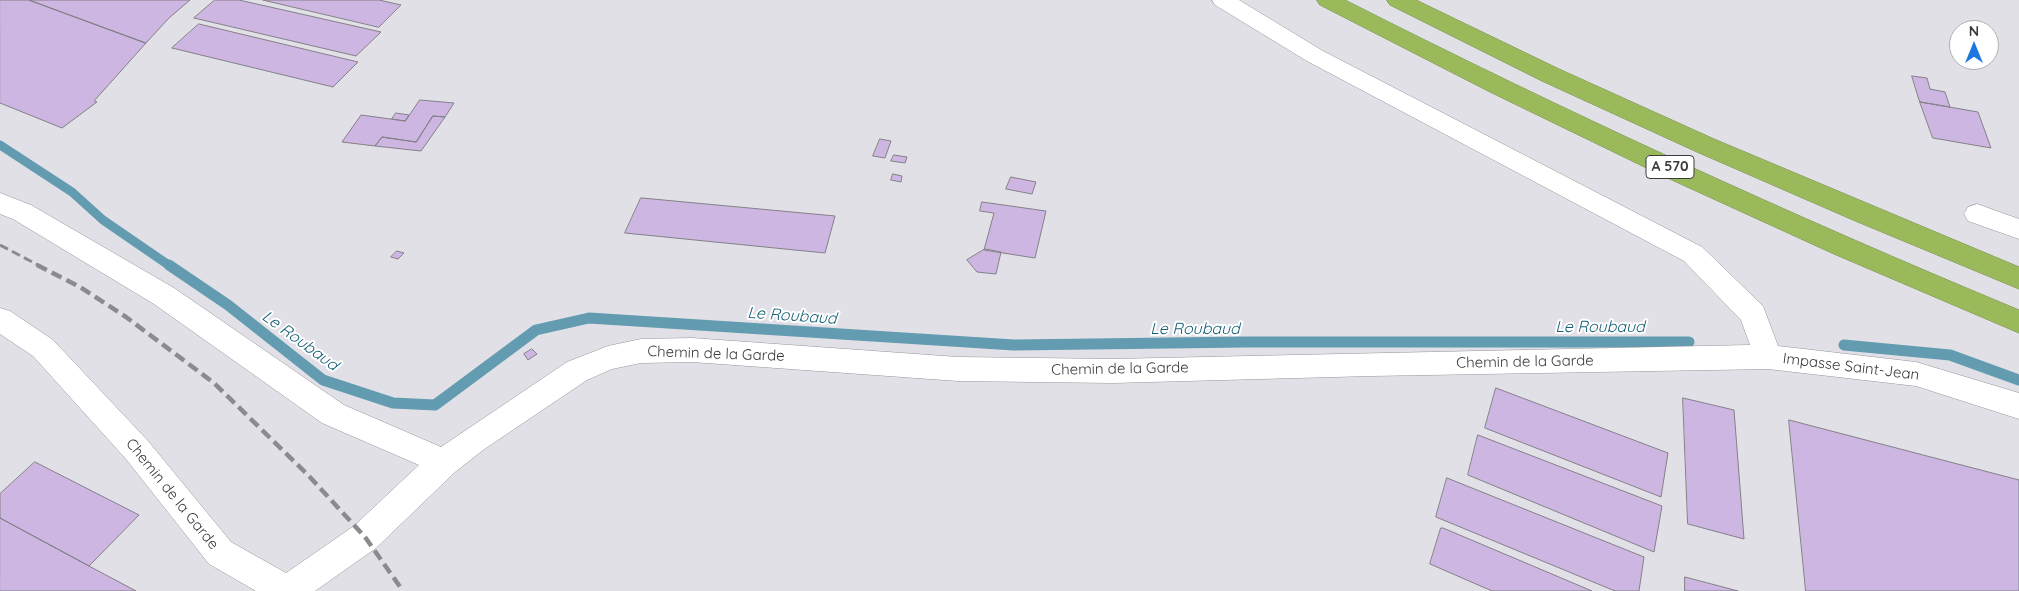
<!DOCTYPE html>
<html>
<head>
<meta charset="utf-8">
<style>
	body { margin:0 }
	#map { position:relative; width:2019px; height:591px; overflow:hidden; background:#e1e0e7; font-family:Quicksand,sans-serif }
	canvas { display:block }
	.north { position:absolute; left:1949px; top:20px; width:50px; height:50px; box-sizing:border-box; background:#fff; border:1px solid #b0b0b1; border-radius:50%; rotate:0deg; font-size:14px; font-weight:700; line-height:20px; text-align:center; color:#3a3a3d }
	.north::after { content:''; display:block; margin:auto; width:18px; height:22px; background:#1c77e1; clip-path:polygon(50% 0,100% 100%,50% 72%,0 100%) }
</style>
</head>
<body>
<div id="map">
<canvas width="2019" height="591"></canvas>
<div class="north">N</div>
</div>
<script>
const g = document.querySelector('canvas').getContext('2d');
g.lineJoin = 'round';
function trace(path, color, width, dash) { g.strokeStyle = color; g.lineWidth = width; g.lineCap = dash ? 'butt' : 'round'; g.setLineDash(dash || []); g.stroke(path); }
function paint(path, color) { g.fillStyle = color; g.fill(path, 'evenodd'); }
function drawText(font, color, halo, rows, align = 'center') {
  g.font = font + ' Quicksand,sans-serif'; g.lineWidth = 4; g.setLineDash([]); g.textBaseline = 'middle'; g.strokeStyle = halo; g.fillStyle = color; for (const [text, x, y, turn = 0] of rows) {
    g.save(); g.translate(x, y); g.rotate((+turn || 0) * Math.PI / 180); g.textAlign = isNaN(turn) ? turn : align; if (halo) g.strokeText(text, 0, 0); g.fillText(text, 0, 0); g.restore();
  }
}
trace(new Path2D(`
	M0,145L72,192L103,220L170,266`), '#639cb0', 9);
trace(new Path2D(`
	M169,265L228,305L323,380L393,403L435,405L536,330L589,318L1014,345L1246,342H1689
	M1844,345L1950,355L2019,380`), '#639cb0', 11);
const building = new Path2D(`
	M0,0H29L146,43L94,101L97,102L62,128L0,103Z
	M29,0H190L169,18L146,43Z
	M215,0H239L381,32L356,56L194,18Z
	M263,0H379L401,5L379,27Z
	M199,24L358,62L333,87L172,48Z
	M1912,76L1927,78L1930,89L1945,92L1950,107L1920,102Z
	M420,100L454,103L445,117L433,116L416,142L382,137L375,146L342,142L361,115L405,121Z
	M1920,102L1978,112L1991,148L1933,138Z
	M396,113L409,115L405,121L392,119Z
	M433,116L445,117L421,151L375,146L382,137L416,142Z
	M880,139L891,141L885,158L873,156Z
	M894,155L907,157L905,163L891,161Z
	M893,174L902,176L901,182L891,180Z
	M1011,177L1036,182L1032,194L1006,189Z
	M641,198H642L835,216L825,253L625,233Z
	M982,202L1046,211L1035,258L984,250L994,213L980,211Z
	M985,249L1001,252L996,274L977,272L967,260Z
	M397,251L404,253L398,259L391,257Z
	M532,349L537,354L528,360L524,354Z
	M1496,388L1668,453L1661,497L1485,428Z
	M1683,398L1734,410L1744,539L1688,524Z
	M1789,420L2019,480V591H1806Z
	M1478,435L1662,506L1654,552L1468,475Z
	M35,462L139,515L89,566L0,518V494Z
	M1447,478L1644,557L1639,591H1615L1436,517Z
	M0,518L89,566L136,591H0Z
	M1441,528H1443L1592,591H1492L1430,564Z
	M1685,577L1738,591H1685Z`);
paint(building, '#ceb6e3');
trace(building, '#838086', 1);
const minor = new Path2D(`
	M1212,0H1239L1323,51L1702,247L1763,306L1778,346L1916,362L2019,393V419L1916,386L1768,369L1371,376L1113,383L958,381L692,362L641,363L612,369L587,380L483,450L455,472L376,548L315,591H256L209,564L126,459L33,356L0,334V308L10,311L53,340L148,441L231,542L286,573L354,526L419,465L322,423L154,304L13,219L0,214V193L31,205L174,288L344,405L441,447L567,362L608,346L641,339L692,338L958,357L1113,359L1750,345L1741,320L1684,261L1307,61L1215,5Z
	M1977,204L2019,219V239L1968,221L1964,214L1968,207Z`);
const highway = new Path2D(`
	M1317,0H1345C1566,112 1790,215 2019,310V333L1834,254L1661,175L1490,92L1320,5Z
	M1387,0H1416L1559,69L1714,139L2019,267V289L1853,220L1697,152L1542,81L1390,5Z`);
trace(minor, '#96959c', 1);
trace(highway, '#788d50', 1);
paint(minor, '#fff');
paint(highway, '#99b95a');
trace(new Path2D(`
	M0,245L40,266`), '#8b8b8f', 3, [9, 4.5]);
trace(new Path2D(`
	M37,265L80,287L126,317L214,383L308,475L365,537L403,591`), '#8b8b8f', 4.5, [11, 5.5]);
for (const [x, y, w] of [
	[1670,167,48]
]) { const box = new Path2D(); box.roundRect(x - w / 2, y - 11.5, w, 23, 4); g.fillStyle = '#fff'; g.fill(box); trace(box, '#3a3a3d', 1); }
drawText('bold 14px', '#3a3a3d', null, [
	["A 570",1670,167]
]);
drawText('15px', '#3a3a3d', '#fff', [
	["Chemin de la Garde",716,354,2],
	["Chemin de la Garde",1525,362,-1],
	["Impasse Saint-Jean",1851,367,7],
	["Chemin de la Garde",1120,369,-1],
	["Chemin de la Garde",172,494,51]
]);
drawText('italic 16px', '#135f75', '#fff', [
	["Le Roubaud",792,316,4],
	["Le Roubaud",1600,327],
	["Le Roubaud",1195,329],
	["Le Roubaud",300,341,36]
]);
</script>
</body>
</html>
